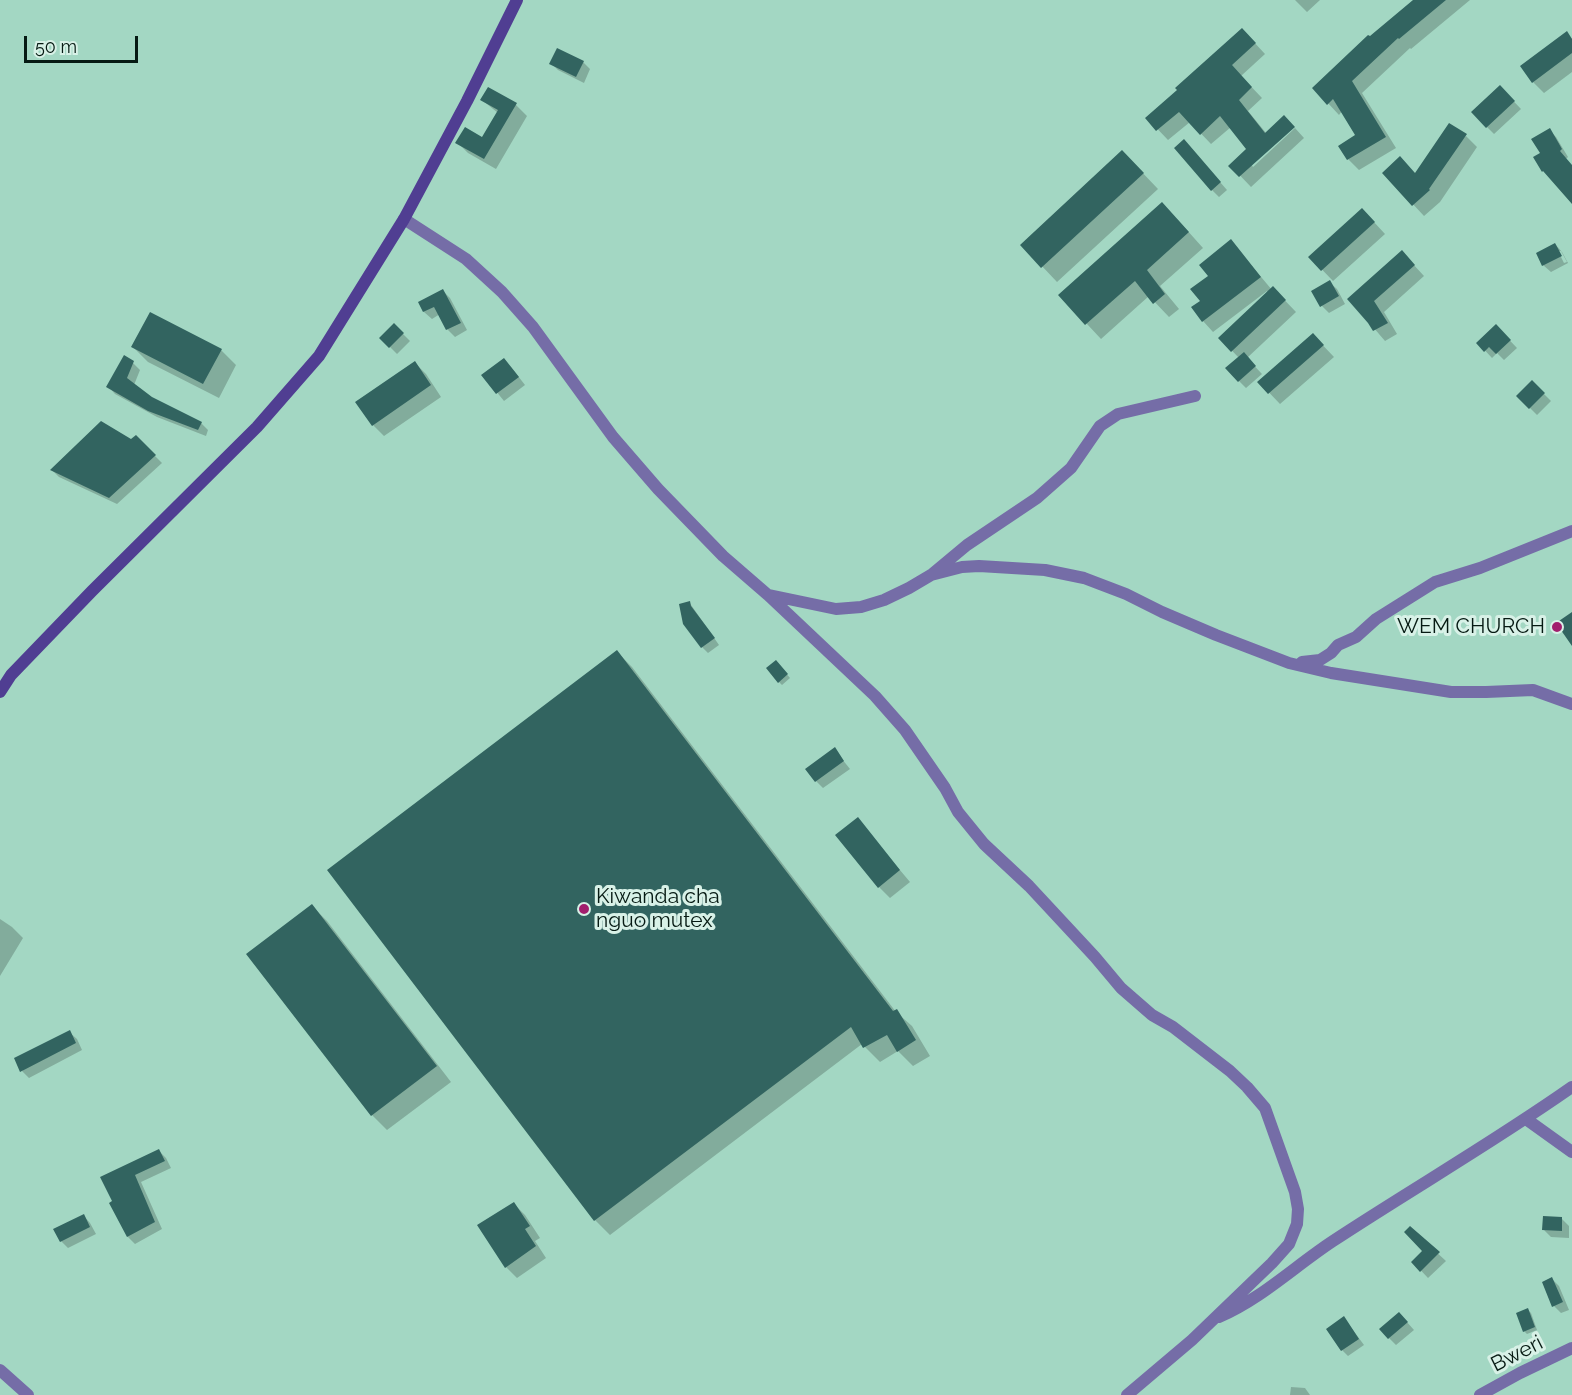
<!DOCTYPE html>
<html>
<head>
<meta charset="utf-8">
<style>
	body { margin:0 }
	#map { position:relative; width:1572px; height:1395px; overflow:hidden; background:#a3d7c3; font-family:Raleway,sans-serif }
	canvas { display:block }
	.scale { position:absolute; left:24px; top:36px; width:114px; height:27px; box-sizing:border-box; border:3px solid #061a13; border-top:0; padding-left:8px; font-size:18px; line-height:21px; white-space:nowrap; color:#061a13; -webkit-text-stroke:4px #d8f1e7; paint-order:stroke }
</style>
</head>
<body>
<div id="map">
<canvas width="1572" height="1395"></canvas>
<div class="scale">50 m</div>
</div>
<script>
const g = document.querySelector('canvas').getContext('2d');
g.lineJoin = 'round';
function paint(path, color) { g.fillStyle = color; g.fill(path, 'evenodd'); }
function trace(path, color, width, dash) { g.strokeStyle = color; g.lineWidth = width; g.lineCap = dash ? 'butt' : 'round'; g.setLineDash(dash || []); g.stroke(path); }
function drawText(font, color, halo, rows, align = 'center') {
  g.font = font + ' Raleway,sans-serif'; g.lineWidth = 6; g.setLineDash([]); g.textBaseline = 'middle'; g.strokeStyle = halo; g.fillStyle = color; for (const [text, x, y, turn = 0] of rows) {
    g.save(); g.translate(x, y); g.rotate((+turn || 0) * Math.PI / 180); g.textAlign = isNaN(turn) ? turn : align; if (halo) g.strokeText(text, 0, 0); g.fillText(text, 0, 0); g.restore();
  }
}
paint(new Path2D(`
	M1295,0H1320L1307,12Z
	M1416,0H1470L1411,49L1410,48L1362,93L1396,148L1359,170L1348,159L1341,146L1357,136L1342,111L1339,115L1314,88Z
	M1567,33L1572,39V72L1544,93L1533,82Z
	M1252,40L1265,54L1241,76L1262,98L1248,111L1266,133L1251,164L1253,167L1295,128L1304,138L1251,187L1231,166L1249,149L1231,127L1211,144L1190,122L1168,140L1147,118Z
	M583,62L590,69L584,83L558,70L551,63Z
	M1500,87L1521,109L1494,134L1473,113Z
	M482,100L516,105L527,116L496,169L468,153L457,142L483,139L498,113Z
	M1549,130L1556,137L1568,157L1566,159L1572,166V201L1542,153Z
	M1466,136L1477,147L1440,202L1424,216L1384,173L1416,175Z
	M1191,149L1227,190L1219,197L1212,190Z
	M1137,167L1158,189L1057,282L1022,245Z
	M1177,219L1203,248L1160,286L1179,309L1169,317L1149,296L1101,339L1060,295Z
	M1373,221L1385,234L1333,281L1310,257Z
	M1231,241L1272,290L1273,288L1296,312L1247,358L1262,374L1246,388L1239,381V358L1220,338L1268,293L1267,291L1213,332L1203,321L1202,301L1210,276Z
	M1555,244L1562,252L1568,263L1551,272L1543,265ZM1558,251H1561L1567,262L1564,263Z
	M1412,263L1424,276L1384,312L1397,334L1385,341L1349,299Z
	M1329,282L1337,289L1345,304L1329,313L1322,306Z
	M443,291L450,298L467,330L455,337L447,329L440,314L432,319L424,312L420,302Z
	M394,325L410,341L397,354L381,338Z
	M1496,326L1517,348L1504,360L1497,353L1492,358L1478,343Z
	M1313,335L1334,357L1280,404L1259,382Z
	M133,347L221,350L236,365L219,398L148,362Z
	M133,363L140,370L134,385L151,398L201,423L208,430L206,436L157,417L115,394L108,386Z
	M415,363L426,374L441,397L384,436L373,425Z
	M511,367L525,385L504,401L483,375Z
	M1532,382L1551,401L1537,415L1518,396Z
	M136,437L162,463L117,504L59,477L52,470L131,441Z
	M689,602L719,645L708,653L702,647Z
	M617,652L632,667L896,1012L912,1026L930,1056L913,1066L898,1051L880,1062L862,1044L610,1235L595,1220L329,870Z
	M779,665L790,678L782,685L779,682Z
	M834,749L850,769L823,788L816,781Z
	M857,819L910,882L890,898L879,887Z
	M312,906L327,921L451,1082L387,1130L372,1115L249,954Z
	M0,919L12,927L23,938L0,976Z
	M69,1032L77,1039L82,1050L29,1078L22,1071Z
	M159,1151L166,1158L171,1168L141,1182L162,1229L135,1244L128,1237L111,1203L114,1202L102,1178Z
	M514,1204L525,1215L540,1238L535,1241L546,1258L517,1278L506,1267L479,1226Z
	M83,1215L90,1223L96,1234L68,1248L61,1241Z
	M1562,1219L1569,1226V1238L1551,1237L1544,1230Z
	M1410,1228L1446,1261L1428,1278L1413,1262L1424,1251Z
	M1552,1279L1559,1286L1569,1310L1561,1313L1554,1306L1544,1282Z
	M1528,1310L1531,1313L1537,1330L1527,1334L1524,1331Z
	M1344,1318L1364,1345L1348,1356L1342,1350Z
	M1406,1321L1414,1330L1396,1345L1389,1338Z
	M1291,1387L1305,1388L1310,1395H1290Z`), '#0003');
paint(new Path2D(`
	M1413,0H1446L1399,39L1398,38L1352,81L1386,137L1347,160L1338,146L1355,135L1333,99L1327,105L1312,88L1368,35L1370,36Z
	M1242,28L1256,43L1232,65L1252,87L1239,100L1265,133L1284,115L1295,127L1239,177L1228,166L1246,149L1220,116L1200,135L1179,112L1156,131L1145,118L1177,90L1175,88Z
	M1567,31L1572,39V53L1532,83L1520,66Z
	M557,48L584,61L576,77L549,64Z
	M1500,85L1515,101L1486,128L1471,112Z
	M488,87L517,103L484,159L455,143L465,127L482,137L498,110L480,100Z
	M1449,123L1467,134L1429,189L1430,190L1412,206L1382,173L1400,156L1415,173Z
	M1550,128L1562,149L1560,151L1572,165V204L1543,171L1542,172L1533,157L1540,153L1531,139Z
	M1184,139L1221,182L1211,191L1174,148Z
	M1122,150L1144,173L1041,268L1020,245Z
	M1162,202L1189,232L1147,270L1165,294L1153,304L1135,281L1085,325L1058,295Z
	M1362,208L1375,222L1321,271L1308,257Z
	M1231,239L1261,277L1202,322L1191,307L1200,301L1190,289L1208,276L1199,265Z
	M1555,243L1562,256L1542,266L1536,253Z
	M1402,250L1415,265L1374,301L1388,323L1373,331L1368,323L1347,299Z
	M1330,280L1339,296L1320,307L1311,291Z
	M1273,286L1286,300L1231,352L1218,338Z
	M443,289L461,323L446,330L434,307L423,312L418,302Z
	M150,312L222,349L203,384L131,347Z
	M394,323L404,333L389,348L379,338Z
	M1496,324L1511,340L1496,354L1489,347L1484,352L1476,343Z
	M1313,333L1324,345L1268,394L1257,382Z
	M1244,352L1256,366L1238,382L1225,368Z
	M124,355L134,361L127,378L152,397L202,422L198,430L148,411L106,387Z
	M504,358L519,377L496,394L481,375Z
	M415,361L431,385L372,426L355,402Z
	M1532,380L1545,393L1529,409L1516,396Z
	M101,421L131,439L136,435L156,455L109,498L50,470Z
	M690,601L691,606L715,638L701,648L683,624L679,604Z
	M1572,612V646L1556,623Z
	M617,650L893,1011L897,1009L916,1040L897,1052L887,1035L863,1048L851,1027L594,1221L327,870Z
	M776,660L788,674L778,683L766,668Z
	M835,747L844,761L815,782L805,769Z
	M858,817L900,870L878,888L835,835Z
	M312,904L437,1066L371,1116L246,954Z
	M70,1030L76,1043L20,1072L14,1058Z
	M159,1149L165,1161L135,1175L155,1222L127,1237L109,1203L112,1201L100,1177Z
	M514,1202L530,1226L525,1229L536,1246L505,1268L477,1225Z
	M84,1214L90,1227L60,1242L53,1229Z
	M1543,1216L1562,1217V1231L1542,1230Z
	M1410,1226L1440,1252L1420,1272L1411,1262L1422,1251L1404,1232Z
	M1552,1277L1563,1302L1552,1307L1542,1282Z
	M1528,1308L1535,1327L1523,1332L1516,1313Z
	M1399,1312L1408,1322L1388,1339L1379,1329Z
	M1344,1316L1359,1339L1341,1351L1326,1329Z`), '#326460');
trace(new Path2D(`
	M404,219L466,259L502,292L533,327L613,437L658,489L723,556L768,595L875,696L905,730L945,788L958,812L984,844L1029,886L1095,957L1121,988L1152,1015L1173,1027L1230,1071L1247,1087L1265,1108L1295,1192L1298,1209L1297,1224L1289,1244L1272,1263L1192,1340L1127,1395
	M931,575L962,567L979,566L1045,570L1084,578L1126,594L1162,612L1216,635L1289,663L1331,673L1451,692H1486L1533,690L1572,704
	M769,595L836,609L861,607L884,600L909,588L931,575L967,545L1037,498L1071,468L1100,426L1118,414L1195,396
	M1302,662L1320,660L1331,653L1338,645L1356,637L1376,619L1435,582L1480,568L1572,531
	M1526,1119L1572,1152
	M1219,1317C1261,1299 1295,1266 1333,1241C1412,1189 1494,1142 1572,1087
	M0,1370L28,1395
	M1480,1395L1520,1373L1572,1348`), '#756da7', 12);
trace(new Path2D(`
	M0,692L11,675L92,591L257,427L319,356L404,219L467,101L517,0`), '#503e92', 12);
for (const [x, y, r, color] of [
	[1557,627,6,"#a21e6d"],
	[584,909,6,"#a21e6d"]
]) { const dot = new Path2D(); dot.arc(x, y, r, 0, 2 * Math.PI); g.fillStyle = color; g.fill(dot); trace(dot, '#d8f1e7', 2); }
drawText('21px', '#061a13', '#d8f1e7', [
	["WEM CHURCH",1545,627],
	["Kiwanda cha",596,897,"left"],
	["nguo mutex",596,921,"left"]
], 'right');
drawText('21px', '#061a13', '#d8f1e7', [
	["Bweri",1517,1354,-27]
]);
</script>
</body>
</html>
